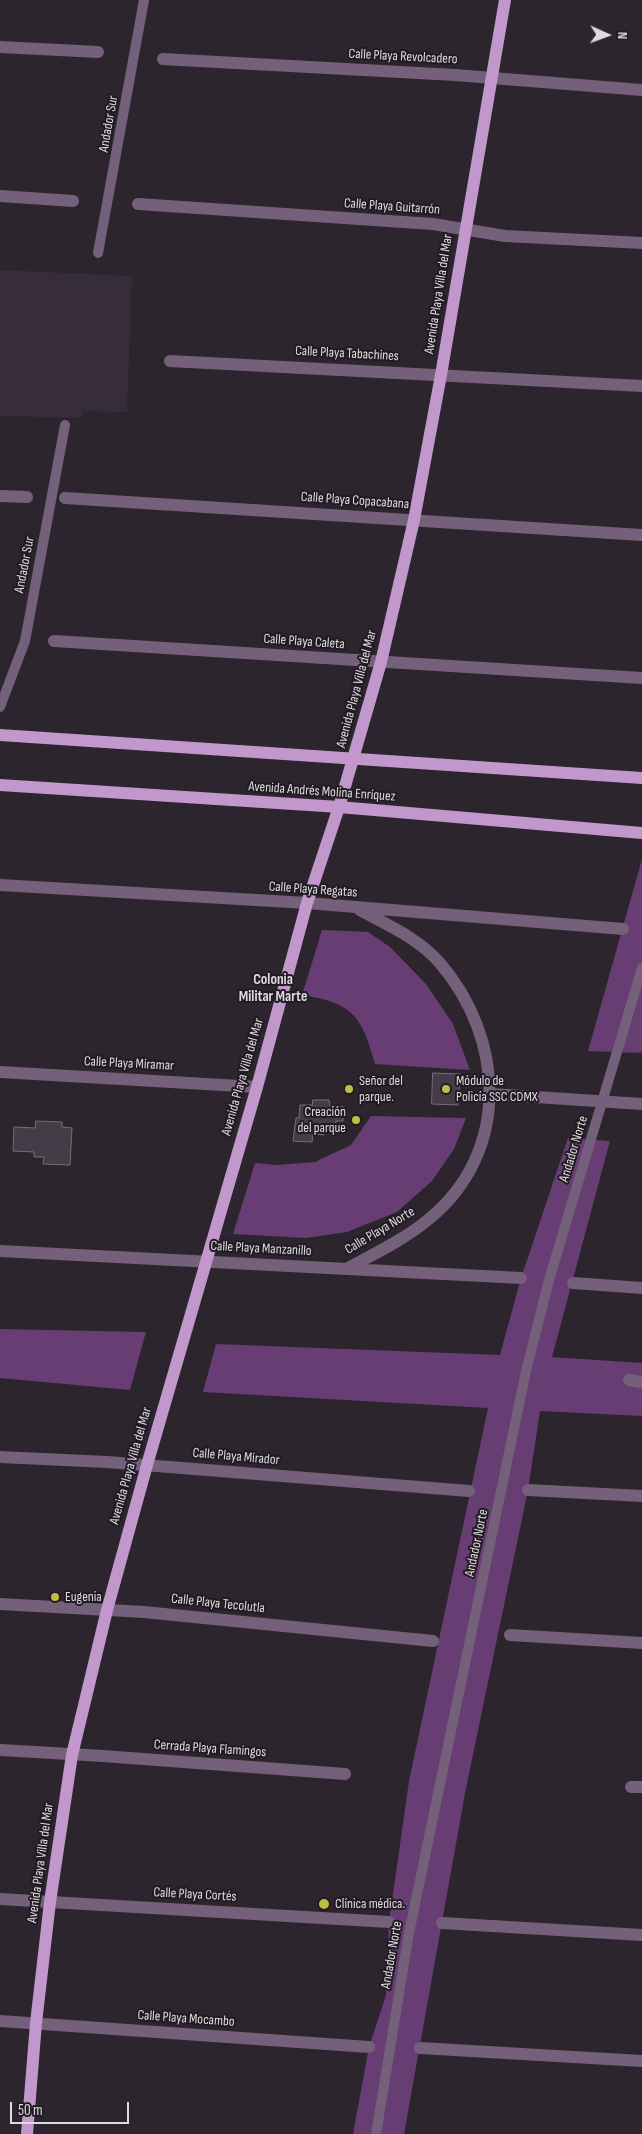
<!DOCTYPE html>
<html>
<head>
<meta charset="utf-8">
<style>
	body { margin:0 }
	#map { position:relative; width:642px; height:2134px; overflow:hidden; background:#2c252e; font-family:"Sofia Sans Condensed",sans-serif }
	canvas { display:block }
	.north { position:absolute; left:582px; top:10px; width:50px; height:50px; -webkit-text-stroke:4px #221b24; paint-order:stroke; rotate:92deg; font-size:14px; font-weight:700; line-height:20px; text-align:center; color:#dfdae0 }
	.north::after { content:''; display:block; margin:auto; width:18px; height:22px; background:#dfdae0; clip-path:polygon(50% 0,100% 100%,50% 72%,0 100%) }
	.scale { position:absolute; left:10px; top:2102px; width:119px; height:22px; box-sizing:border-box; border:2px solid #dfdae0; border-top:0; padding-left:6px; font-size:15px; line-height:18px; white-space:nowrap; color:#dfdae0; -webkit-text-stroke:4px #221b24; paint-order:stroke }
</style>
</head>
<body>
<div id="map">
<canvas width="642" height="2134"></canvas>
<div class="north">N</div>
<div class="scale">50 m</div>
</div>
<script>
const g = document.querySelector('canvas').getContext('2d');
g.lineJoin = 'round';
function paint(path, color) { g.fillStyle = color; g.fill(path, 'evenodd'); }
function trace(path, color, width, dash) { g.strokeStyle = color; g.lineWidth = width; g.lineCap = dash ? 'butt' : 'round'; g.setLineDash(dash || []); g.stroke(path); }
function drawText(font, color, halo, rows, align = 'center') {
  g.font = font + ' "Sofia Sans Condensed",sans-serif'; g.lineWidth = 4; g.setLineDash([]); g.textBaseline = 'middle'; g.strokeStyle = halo; g.fillStyle = color; for (const [text, x, y, turn = 0] of rows) {
    g.save(); g.translate(x, y); g.rotate((+turn || 0) * Math.PI / 180); g.textAlign = isNaN(turn) ? turn : align; if (halo) g.strokeText(text, 0, 0); g.fillText(text, 0, 0); g.restore();
  }
}
paint(new Path2D(`
	M0,270L132,276L127,412L83,411L82,418L0,416Z`), '#372c3a');
paint(new Path2D(`
	M642,859V1050L641,1053L588,1051Z
	M322,930L368,932L390,947L426,984L453,1024L470,1070L375,1064C362,1016 353,1003 302,995Z
	M371,1116L466,1118L454,1149L432,1181L397,1212L347,1232L306,1238L233,1234L255,1163L276,1165L315,1162L351,1145Z
	M568,1138L610,1141L552,1357L642,1363V1416L540,1411L528,1490L466,1788L404,2134H353L369,2047L386,1995L389,1922L409,1781L488,1408L203,1392L216,1344L500,1355L521,1278Z
	M0,1329L146,1332L130,1390L0,1378Z`), '#673d73');
const building = new Path2D(`
	M433,1073L460,1074L458,1105L432,1104Z
	M313,1100H329L330,1106L344,1107L343,1121H336L335,1129H324V1135L313,1134L312,1142L293,1141L296,1118H299L300,1105H312Z
	M36,1121L62,1122V1127L72,1128L70,1165L43,1164L44,1157H34V1152L13,1151L14,1127L35,1128Z`);
paint(building, '#443c46');
trace(building, '#776e79', 1);
trace(new Path2D(`
	M98,253L144,0
	M0,707L25,641L65,425
	M376,2134L409,1933L526,1371L549,1280L642,968`), '#74607a', 10);
trace(new Path2D(`
	M0,47L98,52
	M163,59L455,75L642,90
	M0,196L73,201
	M138,204L433,224L505,236L642,243
	M170,361L642,386
	M0,496L27,497
	M65,498L642,535
	M54,641L642,678
	M0,885L307,903L623,929
	M0,1072L257,1087
	M490,1094L642,1104
	M0,1251L521,1278
	M348,1268C376,1253 405,1239 429,1219C511,1152 505,1038 439,962C418,938 387,925 360,910
	M573,1283L642,1288
	M629,1380L642,1382
	M0,1457L107,1462L469,1491
	M528,1490L642,1496
	M0,1604L144,1612L433,1641
	M510,1635L642,1643
	M0,1750L103,1756L345,1774
	M631,1787H642
	M0,1899L389,1922
	M442,1923L642,1935
	M0,2021L369,2047
	M420,2048L642,2061`), '#74607a', 12);
trace(new Path2D(`
	M0,735L642,778
	M0,785L339,807L642,833
	M27,2134L36,2023L50,1902L72,1755L107,1610L147,1465L257,1087L307,903L339,807L381,662L414,520L441,375L505,0`), '#c197cc', 12);
for (const [x, y, r, color] of [
	[349,1089,5,"#bfbe41"],
	[446,1089,5,"#bfbe41"],
	[356,1120,5,"#bfbe41"],
	[55,1597,5,"#bfbe41"],
	[324,1904,6,"#bfbe41"]
]) { const dot = new Path2D(); dot.arc(x, y, r, 0, 2 * Math.PI); g.fillStyle = color; g.fill(dot); trace(dot, '#221b24', 2); }
drawText('14px', '#dfdae0', '#221b24', [
	["Calle Playa Revolcadero",403,57,3],
	["Andador Sur",109,124,-80],
	["Calle Playa Guitarrón",392,207,4],
	["Avenida Playa Villa del Mar",439,294,-81],
	["Calle Playa Tabachines",347,354,3],
	["Calle Playa Copacabana",355,501,4],
	["Andador Sur",25,565,-79],
	["Calle Playa Caleta",304,642,4],
	["Avenida Playa Villa del Mar",357,689,-75],
	["Avenida Andrés Molina Enríquez",322,792,4],
	["Calle Playa Regatas",313,890,4],
	["Calle Playa Miramar",129,1064,3],
	["Avenida Playa Villa del Mar",243,1077,-74],
	["Andador Norte",574,1149,-73],
	["Calle Playa Norte",380,1231,-31],
	["Calle Playa Manzanillo",261,1249,3],
	["Calle Playa Mirador",236,1457,5],
	["Avenida Playa Villa del Mar",131,1466,-74],
	["Andador Norte",477,1543,-78],
	["Calle Playa Tecolutla",218,1604,6],
	["Cerrada Playa Flamingos",210,1749,4],
	["Avenida Playa Villa del Mar",41,1863,-82],
	["Calle Playa Cortés",195,1895,3],
	["Andador Norte",392,1955,-80],
	["Calle Playa Mocambo",186,2019,4]
]);
drawText('14px', '#dfdae0', '#221b24', [
	["Señor del",359,1081],
	["parque.",359,1097],
	["Módulo de",456,1081],
	["Policía SSC CDMX",456,1097],
	["Creación",346,1112,"right"],
	["del parque",346,1128,"right"],
	["Eugenia",65,1597],
	["Clínica médica.",335,1904]
], 'left');
drawText('bold 15px', '#dfdae0', '#221b24', [
	["Colonia",273,980],
	["Militar Marte",273,997]
]);
</script>
</body>
</html>
